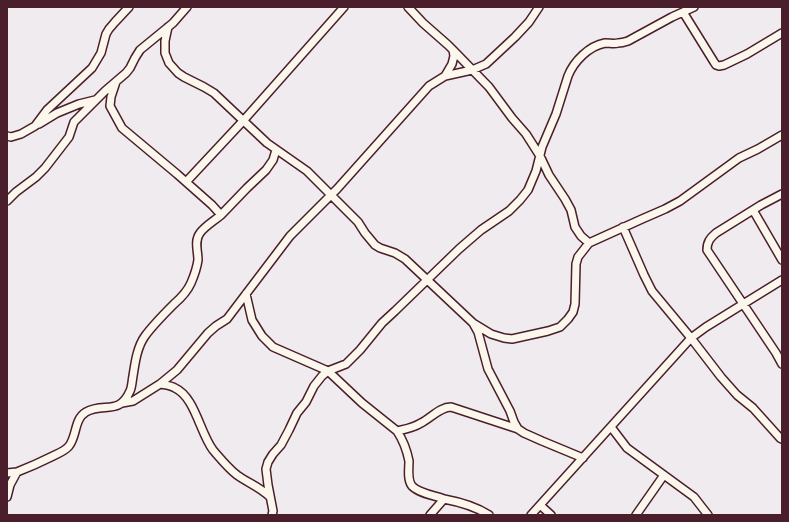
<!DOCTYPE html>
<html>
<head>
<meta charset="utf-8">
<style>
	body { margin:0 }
	#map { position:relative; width:789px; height:522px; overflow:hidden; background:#f0ebef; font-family:"Gochi Hand",sans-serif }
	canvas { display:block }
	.frame { position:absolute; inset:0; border:8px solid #4a1f2b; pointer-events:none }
</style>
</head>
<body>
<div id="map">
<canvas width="789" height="522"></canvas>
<div class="frame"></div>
</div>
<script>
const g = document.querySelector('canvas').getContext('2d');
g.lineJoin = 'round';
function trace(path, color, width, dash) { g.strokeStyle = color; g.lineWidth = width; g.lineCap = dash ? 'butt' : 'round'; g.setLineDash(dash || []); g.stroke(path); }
const minor = new Path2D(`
	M683,12L714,62L716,65L719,66L724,65L747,54L782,33
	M168,27L165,41V53L169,63L178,73L184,77L204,87L214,93L267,143L307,171L358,222L365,233L375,245L380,248L395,253L405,259L473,323L478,332L488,369L510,411L514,422L518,429L524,433L542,441L583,458
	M453,50L489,87L512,118L526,134L540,156L549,175L565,199L571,210L575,227L581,236L589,243
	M445,76L472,70L486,64L515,37L529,22L539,7
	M39,124L57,113L79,104L95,100
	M7,136L11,137L21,134L35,126L47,110L92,68L101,53L106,34L109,29L115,22L129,7
	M186,182L243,121L344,7
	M782,194L761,205L716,233C710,238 707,242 707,250L776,353L782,364
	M7,201L16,192L36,177L45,168L69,137L74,122L105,91L126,73L130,68L135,58L140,50L173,23L187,7
	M753,210L782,260
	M221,215L247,188L266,170L273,160L276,150
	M623,227L644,275L652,291L691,338L721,377L737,395L753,408L780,438L782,439
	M246,294L252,320L262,336L273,347L328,371L362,403L397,431C403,440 407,451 409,461C409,468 407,480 412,486C418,493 436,496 444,499
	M473,323L491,334L504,338L512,339L548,331L560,327L568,319L573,312L575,304L576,264L578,257L589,243L642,219L665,209L680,201L739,158L758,149L782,135
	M160,384C165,385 170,385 175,388C195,397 200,433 213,450C220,458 228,468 237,475C248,483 260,487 270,497
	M122,403L133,401L160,384L177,370L208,333L216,326L227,319L290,236L337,189L429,86L445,76L452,64L454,56L453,50L448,45L423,23L408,7
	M611,427L627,448L694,497L708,515
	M397,431C406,429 413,428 421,423C431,418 440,407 451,407L518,429
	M7,473L17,472
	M7,497L10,485L17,472C30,467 41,462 53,456C59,453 65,451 69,446C77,436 74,419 86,412C104,402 119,416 130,391C132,387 132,381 133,376C135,363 137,347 145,336C153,325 165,313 174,304C181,298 187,292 191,283C194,276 197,267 198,260C198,251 194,241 200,233C205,226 214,221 221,215L212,205L177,174L122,128L110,106L111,97L116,82
	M540,505L551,515
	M272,515L273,511L268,485L266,469L268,462L273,454L281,445L289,430L297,413L306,402L314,386L322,376L328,371L346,364L360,350L382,323L395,311L459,249L481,230L509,211L520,200L528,190L536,171L542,147L556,114L568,76C574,61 589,46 605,43C610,43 614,44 618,43C621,43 625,42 628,41L672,17L694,7
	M430,515L444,499C460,502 475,506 489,515
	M531,515L691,338L706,327L782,280
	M636,515L664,475`);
trace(minor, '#4a1f2b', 10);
trace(minor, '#fbf7ec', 7);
</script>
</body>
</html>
